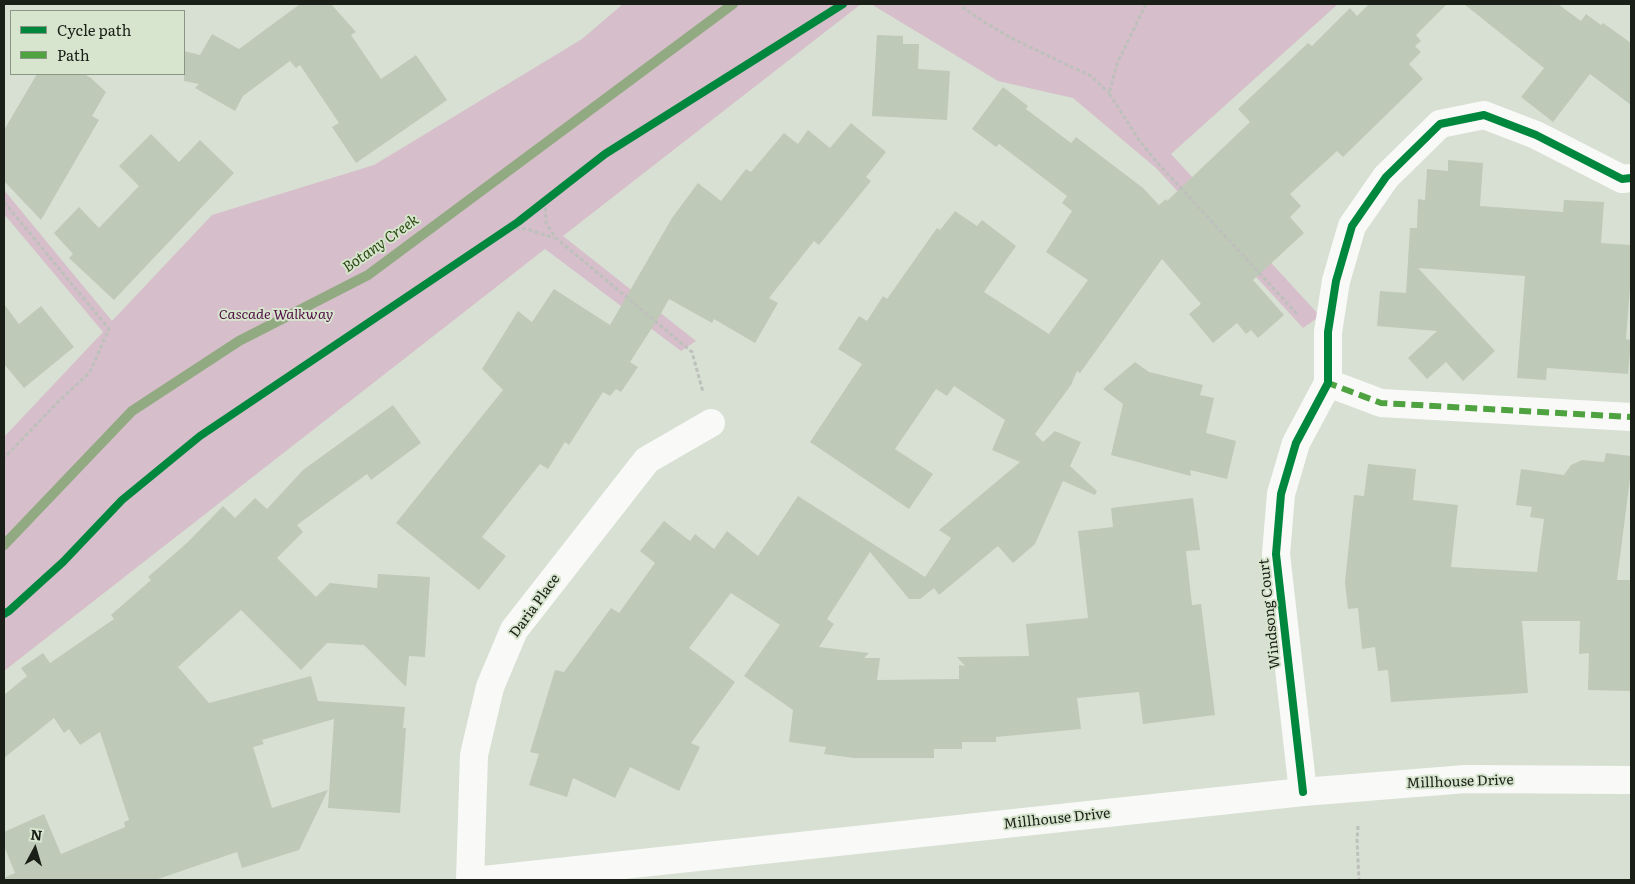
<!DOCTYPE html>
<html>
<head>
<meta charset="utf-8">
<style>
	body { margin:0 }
	#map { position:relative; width:1635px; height:884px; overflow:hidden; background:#d8e0d3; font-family:Literata,serif }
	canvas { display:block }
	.frame { position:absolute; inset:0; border:5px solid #1a1f17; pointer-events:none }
	.legend { position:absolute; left:10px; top:10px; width:175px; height:65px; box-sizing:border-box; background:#d7e5ce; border:1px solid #8b9685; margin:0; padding:6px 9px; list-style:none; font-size:15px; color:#1a1f17 }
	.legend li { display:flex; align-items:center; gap:10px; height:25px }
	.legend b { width:25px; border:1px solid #8b9685 }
	.north { position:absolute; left:10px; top:824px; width:50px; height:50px; -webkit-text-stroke:4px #d7e5ce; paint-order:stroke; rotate:6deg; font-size:14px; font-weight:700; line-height:20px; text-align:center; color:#1a1f17 }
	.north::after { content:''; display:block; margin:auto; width:18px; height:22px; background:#1a1f17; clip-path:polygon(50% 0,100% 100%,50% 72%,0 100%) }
</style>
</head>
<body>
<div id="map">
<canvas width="1635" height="884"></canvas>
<div class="frame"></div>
<ul class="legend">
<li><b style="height:6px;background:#00873e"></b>Cycle path</li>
<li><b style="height:6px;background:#4fa240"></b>Path</li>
</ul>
<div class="north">N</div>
</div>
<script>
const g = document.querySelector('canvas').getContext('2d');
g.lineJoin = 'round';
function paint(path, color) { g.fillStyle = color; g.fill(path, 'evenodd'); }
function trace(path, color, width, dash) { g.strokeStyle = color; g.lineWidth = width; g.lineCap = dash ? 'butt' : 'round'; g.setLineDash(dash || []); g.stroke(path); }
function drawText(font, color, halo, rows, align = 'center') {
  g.font = font + ' Literata,serif'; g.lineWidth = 4; g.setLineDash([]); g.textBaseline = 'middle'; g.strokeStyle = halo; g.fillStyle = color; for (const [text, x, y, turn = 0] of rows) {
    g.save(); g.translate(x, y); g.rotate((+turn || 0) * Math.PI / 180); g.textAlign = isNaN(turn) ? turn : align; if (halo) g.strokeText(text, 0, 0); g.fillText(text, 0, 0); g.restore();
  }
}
paint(new Path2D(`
	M623,4H861L563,236L696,341L681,351L545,249L4,671V437L103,332L4,214V190L112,321L212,215L374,165L582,39Z
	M871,4H1338L1171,154L1320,316L1303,328L1156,168L1073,98L998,81Z`), '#d6becb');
trace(new Path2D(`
	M4,545L132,411L239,341L368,275L733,4`), '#92aa82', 10);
paint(new Path2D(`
	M300,4H331L356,32L351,35L381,79L416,55L447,100L356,163L332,127L339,123L300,65L296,68L290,61L243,96L235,111L195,88L199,84L184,81V51L200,55L212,34L239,49Z
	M1369,4H1447L1416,35L1421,41L1415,46L1421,52L1409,64L1423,79L1343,157L1337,151L1290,194L1301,206L1290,217L1304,233L1253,280L1284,315L1258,338L1251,330L1246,334L1237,323L1213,343L1189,314L1201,304L1162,259L1080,373L1077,371L1071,385L1035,434L1043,442L1055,431L1081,442L1070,466L1097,491L1095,495L1063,481L1035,544L1013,563L998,546L939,595L934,588L920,599H909L870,552L827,619L834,624L819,647L869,653L864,658H880L877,680L959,679V665L965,666L957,657L1029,656L1026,624L1088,618L1078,531L1113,527L1111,508L1193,498L1200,550L1186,551L1192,605L1201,604L1215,715L1143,724L1139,692L1077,698L1081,729L996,737V742H962V749H934V758H854L824,754L826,747L789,742L793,710L744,676L780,625L731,593L689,648L735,682L691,743L700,747L679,791L630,767L615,798L573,778L567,797L529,785L539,754L530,752L555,670L564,672L611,608L619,613L655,563L640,551L664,521L690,541L695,534L714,549L727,531L758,556L798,496L925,577L951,538L939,530L1020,462L992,450L1005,420L954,386L947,396L936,389L895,449L933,474L909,509L810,442L862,364L838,349L859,316L867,321L883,296L887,299L937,228L940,230L955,211L977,226L982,220L1016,246L984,292L1049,334L1088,280L1046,252L1072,211L1062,203L1067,196L999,144L996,147L972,129L1003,87L1028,106L1026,109L1071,143L1076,137L1143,188L1159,205L1166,199L1167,201L1250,122L1238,109L1308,43L1312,46L1350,8L1357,16Z
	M1464,4H1558L1581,21L1586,14L1601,25L1603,23L1631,43V105L1590,74L1553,122L1521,97L1544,68Z
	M877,35L903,36V44H919L918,69L950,71L947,120L872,116Z
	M37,74H84L91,78L106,92L92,116L99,120L41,220L4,181V130Z
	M851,123L886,152L866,177L871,181L819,245L814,241L769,298L778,303L755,343L714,319L712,323L669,299L659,317L630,362L638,367L621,392L616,389L610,396L603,392L569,445L565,442L548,469L540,464L482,537L506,556L479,590L396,523L503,390L482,369L518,311L532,322L554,289L610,325L672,218L698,183L721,201L746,169L751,172L784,133L798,144L808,130L830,148Z
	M151,134L179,162L200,140L234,173L114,300L69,258L73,254L54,233L79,207L99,228L139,186L119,166Z
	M1448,160L1483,163L1480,206L1563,212L1564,200L1604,202L1601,243L1631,245V276L1626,339L1631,340L1628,374L1547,368L1546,380L1517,378L1525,276L1418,268L1495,351L1463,381L1446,362L1427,379L1408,358L1437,331L1377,326L1380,291L1406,293L1410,228H1417L1418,199L1425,200L1427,169L1448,171Z
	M4,304L19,324L41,306L74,347L24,388L4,364Z
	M1135,362L1149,372L1203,385L1200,395L1214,398L1206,433L1236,441L1227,479L1190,470L1191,476L1111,455L1123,404L1103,389Z
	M393,405L421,443L371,480L367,474L297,525L303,532L277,558L316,597L330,583L377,588L378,574L430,577L425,657L409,656L406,687L364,645L327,643L301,670L241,610L178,667L209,703L311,676L318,701L405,707L403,728H406L400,813L328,808L334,719L262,740L264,744L253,747L272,808L328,790L299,850L242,868L237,852L155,880H4V878L15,873L4,846V832L44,814L61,854L125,827L124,822L129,820L100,732L80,745L69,729L64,733L54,718L4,758V695L27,676L21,668L43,653L50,663L114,619L111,615L151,580L148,577L188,542L223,506L235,518L255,498L267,509L303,470Z
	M1606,453L1631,456V471L1617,580H1631V691L1588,690L1589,653L1579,654L1580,621H1522L1528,693L1391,702L1388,670L1378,671L1375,647L1362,649L1358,608L1348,609L1345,582L1354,495L1364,496L1368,464L1416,469L1413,500L1458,505L1451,567L1537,572L1544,519L1530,517L1532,507L1516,505L1521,469L1564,475L1571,465L1582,460L1604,462Z`), '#bfc9b8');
trace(new Path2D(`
	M1146,4L1117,64L1109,93L1139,140L1155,160L1298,315
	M962,7L989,25L1011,38L1091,76L1109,93
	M545,201L546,223L556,238L692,352L703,392
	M4,202L109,329L90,372L57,403L4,458
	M509,228L527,229L554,238
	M1358,826L1357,840L1359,880`), '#bec0bc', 3, [4, 2.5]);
trace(new Path2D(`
	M1328,383L1381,403L1631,417
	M1303,792L1276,554L1281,494L1296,443L1328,383V332L1336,281L1352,226L1386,177L1440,124L1484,115L1536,135L1622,179L1631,178
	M470,880L474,755L490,687L514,630L647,460L711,423`), '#f9faf8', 28);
trace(new Path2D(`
	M484,880L1303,792L1466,779L1631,780`), '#f9faf8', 28);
trace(new Path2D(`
	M1328,380V383L1381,403L1631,417`), '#4fa240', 6, [12, 6]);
trace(new Path2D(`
	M4,614L9,611L63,562L122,500L200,436L518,222L605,154L843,4
	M1303,792L1276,554L1281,494L1296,443L1328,383V332L1336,281L1352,226L1386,177L1440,124L1484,115L1536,135L1622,179L1631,178`), '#00873e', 8);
drawText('italic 14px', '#521145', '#d7e5ce', [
	["Cascade Walkway",276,315]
]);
drawText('14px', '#1a1f17', '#d7e5ce', [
	["Daria Place",535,606,-54],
	["Windsong Court",1270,614,-96],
	["Millhouse Drive",1460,782,-2],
	["Millhouse Drive",1057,819,-6]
]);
drawText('italic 15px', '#2d4b13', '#d7e5ce', [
	["Botany Creek",381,244,-35]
]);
</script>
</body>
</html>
